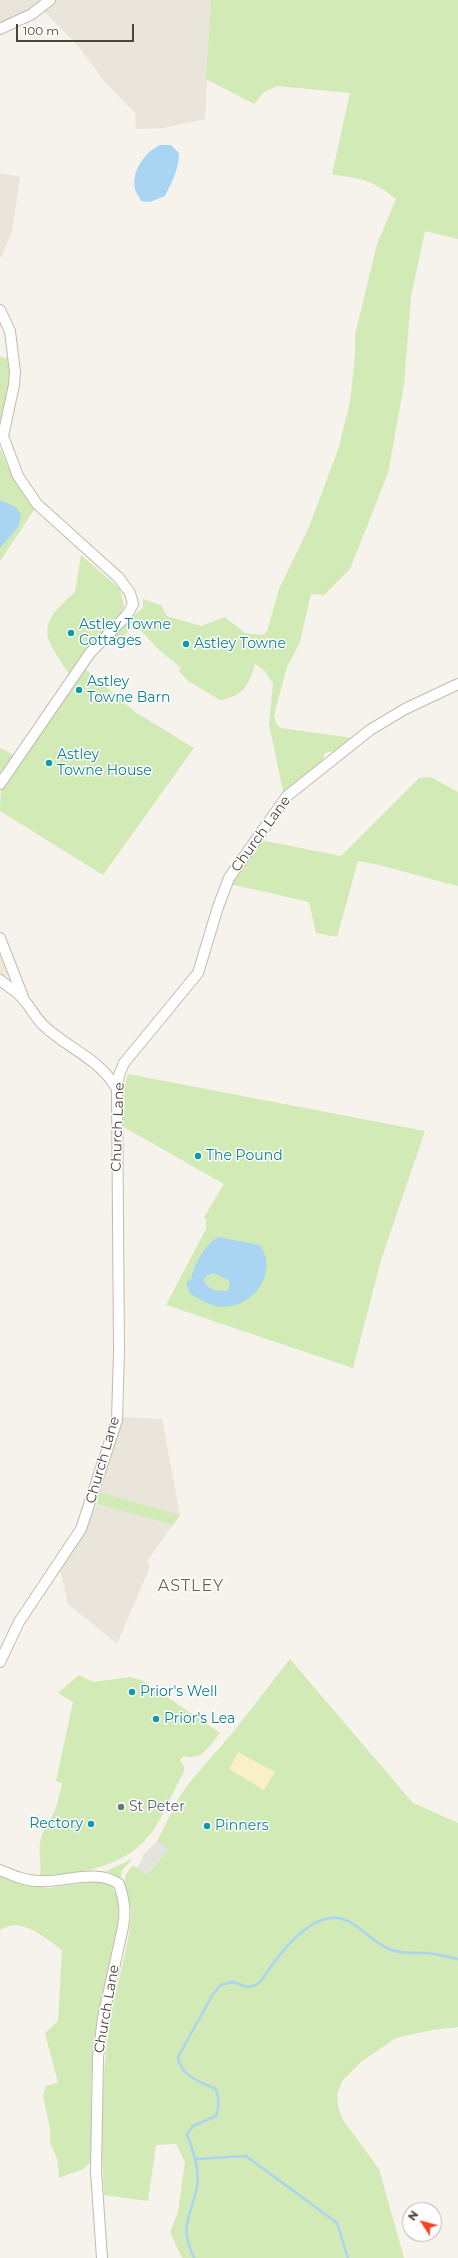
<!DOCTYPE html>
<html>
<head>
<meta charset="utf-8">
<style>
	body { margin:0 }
	#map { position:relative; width:458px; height:2258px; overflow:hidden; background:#f6f3ec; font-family:Montserrat,sans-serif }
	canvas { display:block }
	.north { position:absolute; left:402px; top:2202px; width:40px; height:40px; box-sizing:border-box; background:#fff; border:1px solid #b7b4b0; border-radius:50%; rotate:306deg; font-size:11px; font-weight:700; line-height:16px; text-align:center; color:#4b4439 }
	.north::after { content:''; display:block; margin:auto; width:14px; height:18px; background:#fc3f1d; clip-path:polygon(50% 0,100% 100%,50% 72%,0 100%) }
	.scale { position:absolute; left:16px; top:24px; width:118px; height:18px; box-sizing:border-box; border:2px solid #4b4439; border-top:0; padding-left:5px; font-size:12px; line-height:14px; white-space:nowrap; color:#4b4439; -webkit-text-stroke:3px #fff; paint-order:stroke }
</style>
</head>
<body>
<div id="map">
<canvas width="458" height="2258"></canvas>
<div class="north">N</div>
<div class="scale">100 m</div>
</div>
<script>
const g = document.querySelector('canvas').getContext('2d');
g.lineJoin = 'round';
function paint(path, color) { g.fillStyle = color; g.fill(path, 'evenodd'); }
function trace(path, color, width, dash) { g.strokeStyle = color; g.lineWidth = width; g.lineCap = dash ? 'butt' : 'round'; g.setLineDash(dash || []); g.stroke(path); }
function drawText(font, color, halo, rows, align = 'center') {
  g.font = font + ' Montserrat,sans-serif'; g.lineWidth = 3; g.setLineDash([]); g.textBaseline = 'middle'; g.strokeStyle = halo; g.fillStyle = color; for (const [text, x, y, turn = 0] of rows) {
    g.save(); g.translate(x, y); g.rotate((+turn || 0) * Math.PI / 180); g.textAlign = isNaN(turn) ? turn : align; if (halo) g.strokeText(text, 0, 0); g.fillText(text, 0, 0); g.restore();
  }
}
paint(new Path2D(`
	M0,0H44L31,9L0,25Z
	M56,0H211L205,119L164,128L136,129L135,113L105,82L78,46L44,11Z
	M0,173L20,177L12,232L0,259Z
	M123,1417L162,1419L180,1515L99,1492Z
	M97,1504L173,1525L147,1561L150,1567L117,1644L68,1604L60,1570L81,1537Z`), '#eae5da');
paint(new Path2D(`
	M0,950L8,975L3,977L0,975Z`), '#efe8d6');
paint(new Path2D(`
	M211,0H458V239L425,231L411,297L404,385L388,473L350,569L324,595L311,594L300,642L287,667L274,715L276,723L281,728L353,738L337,750L325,753L322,762L285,791H283L269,724L273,684L263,669L255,664C249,686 243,696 220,700L188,681L179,671L181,668L157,648L136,625L130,629L117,645H103L122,625L143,608V599L161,605L167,616L201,626L225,617L245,633L263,635L267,631L279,589L309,527L338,450L350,402L355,356V335L377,244L396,199C374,180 360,179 332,174L350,93L277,86L264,92L254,104L206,79Z
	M0,357L10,359L11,377L3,417L0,422Z
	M0,449L15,481L36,507L0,561Z
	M81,555L120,589L124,606L121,613L100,635L70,675C43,635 35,627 75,592Z
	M84,668L135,712L194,748L103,875L0,811L1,789Z
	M0,748L15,756L0,776Z
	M431,777L458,792V886C425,879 392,866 358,861L337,937L316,933L309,902L230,884L260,840L341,856L419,778Z
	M128,1074L425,1131L381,1260L353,1368L166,1305L206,1229V1220L204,1217L224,1184L122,1126L123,1091Z
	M99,1492L180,1515L173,1525L97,1504Z
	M290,1659L413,1803L458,1823V2027L432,2030L396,2038L362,2061L343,2080L337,2094L338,2107L343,2120L379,2169L404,2258H182L170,2232L178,2212L185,2162L176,2144L156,2145L148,2201L104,2195C101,2141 101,2080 109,2027C114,1990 128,1954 131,1916C133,1895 114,1885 133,1865L147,1875L167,1850L157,1841L178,1799L189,1783L234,1731Z
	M79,1675L93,1682L130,1677L142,1680L220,1733C210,1745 201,1762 184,1756L180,1760L184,1767V1772C173,1790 166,1811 154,1829C130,1866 81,1875 40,1875C42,1861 37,1847 42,1835C45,1826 52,1818 55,1810C58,1802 60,1792 62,1783L56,1781L73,1702L58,1693Z
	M133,1858L122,1871L119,1884L84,1877L109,1870Z
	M0,1876L24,1885L48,1888L98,1881L110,1884L118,1897L119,1925L96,2031L91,2082L92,2161L83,2169L59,2178L57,2158L50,2143V2128L43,2096L46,2086L58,2083L45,2033L58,2021L62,1950C48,1940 32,1926 15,1925C10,1925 4,1928 0,1930Z`), '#d2eab5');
paint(new Path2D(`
	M238,1752L275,1772L264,1790L229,1769Z`), '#f9efc9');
paint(new Path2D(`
	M157,1841L168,1849L147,1875L137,1868L143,1858L142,1856Z`), '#e5e3e0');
paint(new Path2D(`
	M160,145H171L179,153C179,169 172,182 165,196L150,202L141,201C139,197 136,193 135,189C131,171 145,152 160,145Z
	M0,500L16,507L21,515L18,527L0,548Z
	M218,1237L260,1245C281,1276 248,1313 215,1306C207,1304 198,1298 190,1294L186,1283L192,1278C192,1267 207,1242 218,1237ZM213,1273L228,1280L230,1285L228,1291C218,1291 211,1291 204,1282L205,1277Z`), '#a9d4f2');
trace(new Path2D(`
	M196,2159L246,2156L337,2223L348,2258
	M194,2258C180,2227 188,2222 196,2192C201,2172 194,2153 187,2134L193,2126L216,2116C220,2106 219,2098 216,2089C199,2081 181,2077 178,2057L213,1994L221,1985L233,1982L247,1987L256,1985L261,1981C277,1957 314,1904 348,1921C362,1928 378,1946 392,1950C403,1954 413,1953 425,1953C436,1953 447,1957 458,1959`), '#a9d4f2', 2.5);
const minor = new Path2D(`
	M0,29L32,14L50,0
	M0,310L10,331L15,372L14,385L3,436L18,476L37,504L119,578L130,593L133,604L127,615L90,653L0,784
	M0,938L23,997
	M0,980C7,986 18,992 24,1000C31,1008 35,1017 43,1025C68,1049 98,1057 117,1089
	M0,1662L19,1622L81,1529L117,1420L119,1351L117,1089L119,1075L124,1063L198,973L218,907L229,878L287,796L370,730L405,709L458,684
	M0,1870C12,1875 25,1881 39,1881C64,1883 96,1868 119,1884C124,1899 126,1911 123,1927L103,2018L98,2057L96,2172L102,2258`);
trace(minor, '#c2bbae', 12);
trace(minor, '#fff', 10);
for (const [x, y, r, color] of [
	[71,633,4,"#0f9aa8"],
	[186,644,4,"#0f9aa8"],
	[79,690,4,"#0f9aa8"],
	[49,763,4,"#0f9aa8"],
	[198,1156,4,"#0f9aa8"],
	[132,1692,4,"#0f9aa8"],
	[156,1719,4,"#0f9aa8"],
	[121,1807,4,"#6b7280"],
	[91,1824,4,"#0f9aa8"],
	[207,1826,4,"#0f9aa8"]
]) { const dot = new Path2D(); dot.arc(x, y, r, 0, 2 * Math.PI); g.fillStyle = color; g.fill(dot); trace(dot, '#fff', 1.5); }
drawText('14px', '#0d838f', '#fff', [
	["Astley Towne",79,625],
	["Cottages",79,641],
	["Astley Towne",194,644],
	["Astley",87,682],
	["Towne Barn",87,698],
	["Astley",57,755],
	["Towne House",57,771],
	["The Pound",206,1156],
	["Prior's Well",140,1692],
	["Prior's Lea",164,1719],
	["Rectory",83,1824,"right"],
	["Pinners",215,1826]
], 'left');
drawText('14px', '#4b4439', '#fff', [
	["Church Lane",261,834,-54],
	["Church Lane",118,1127,-88],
	["Church Lane",103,1460,-74],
	["Church Lane",107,2009,-80]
]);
drawText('14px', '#5b616d', '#fff', [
	["St Peter",129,1807]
], 'left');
g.letterSpacing = '1px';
drawText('16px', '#6e6250', '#fff', [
	["ASTLEY",191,1586]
]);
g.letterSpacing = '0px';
</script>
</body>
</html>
